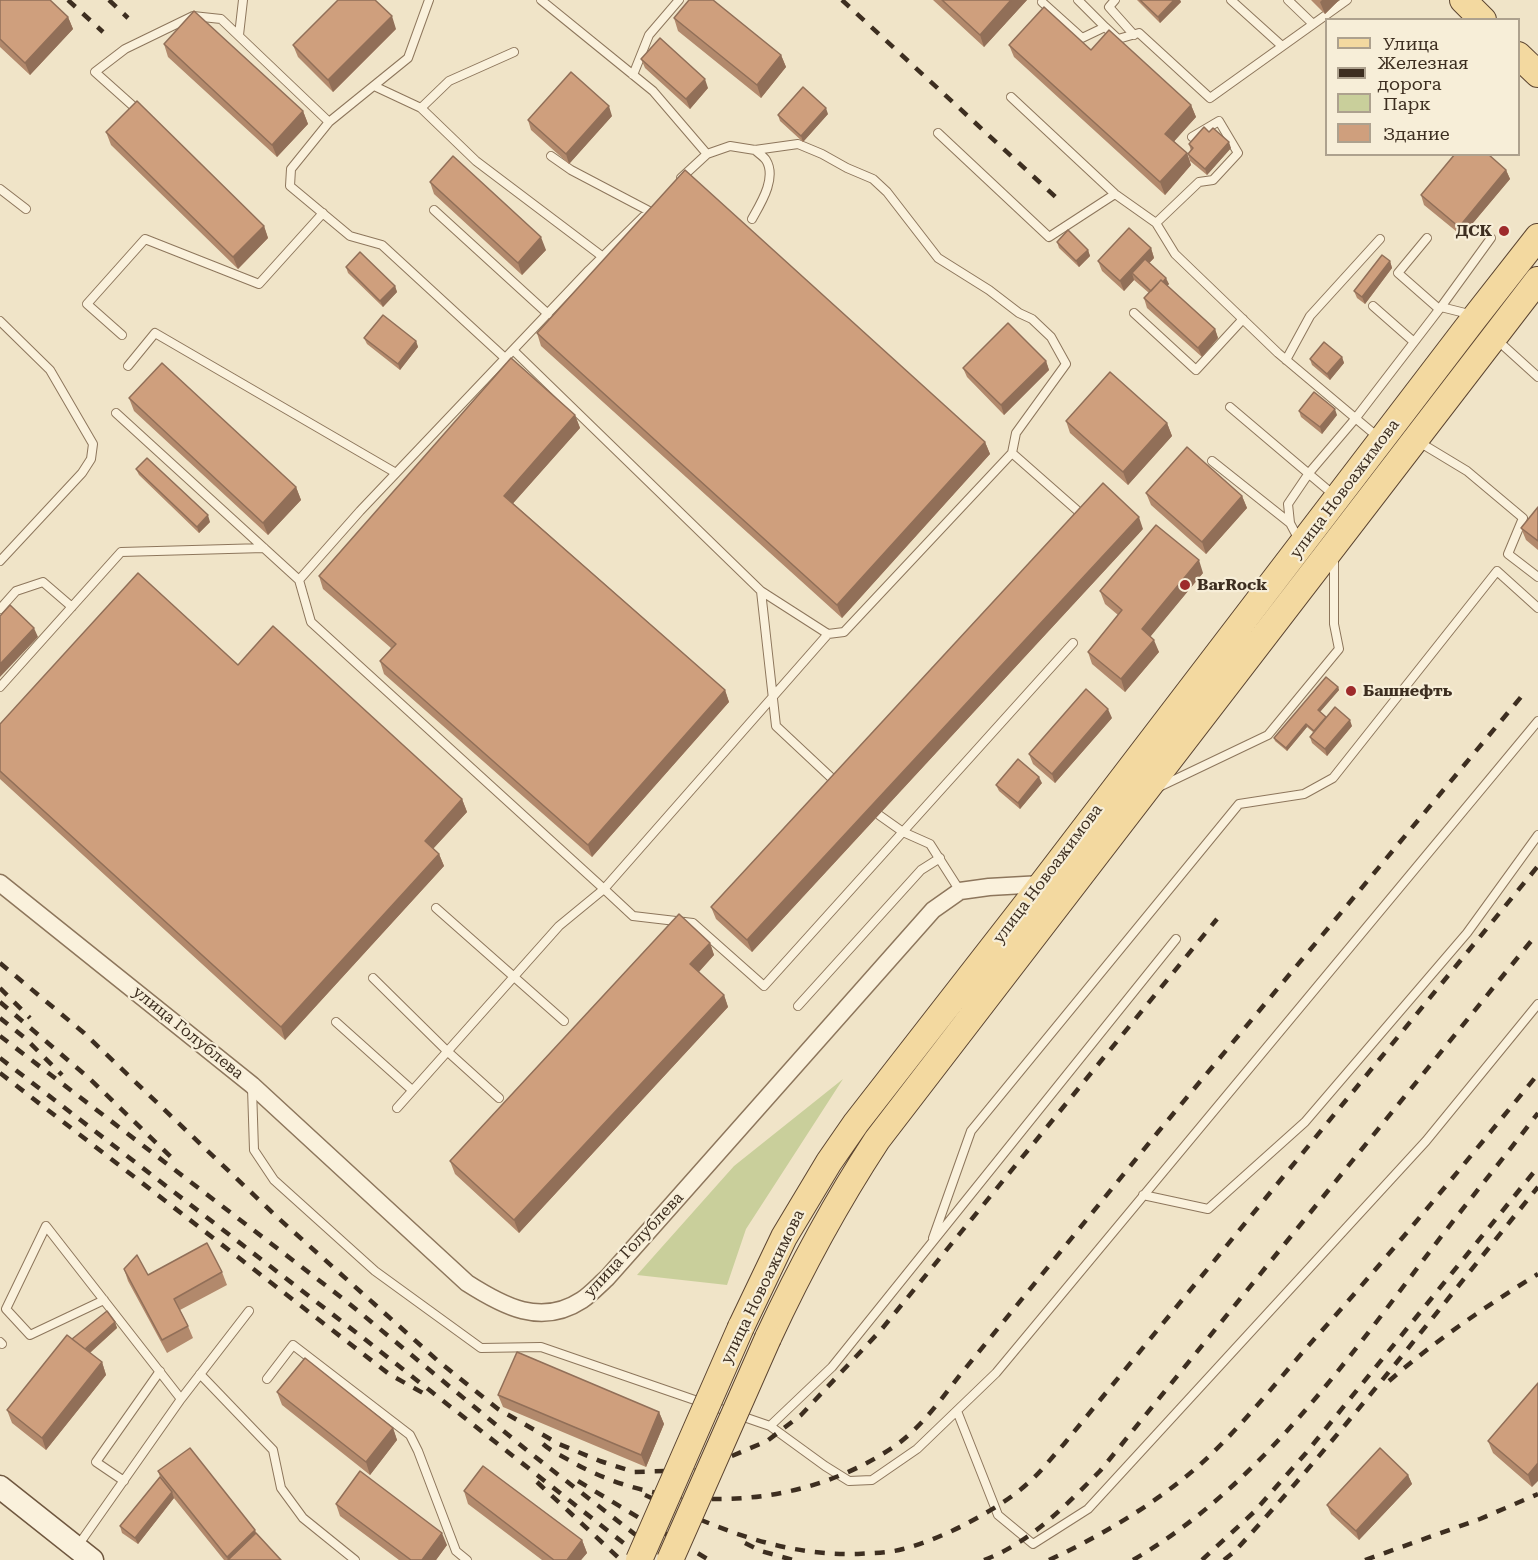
<!DOCTYPE html>
<html>
<head>
<meta charset="utf-8">
<style>
	body { margin:0 }
	#map { position:relative; width:1538px; height:1560px; overflow:hidden; background:#f0e4c8; font-family:"Roboto Serif",serif }
	canvas { display:block }
	.legend { position:absolute; left:1325px; top:18px; width:195px; height:138px; box-sizing:border-box; background:#f7eed8; border:2px solid #ada18e; margin:0; padding:8px 10px; list-style:none; font-size:18px; color:#3d2e20 }
	.legend li { display:flex; align-items:center; gap:12px; height:30px }
	.legend b { width:30px; border:2px solid #ada18e }
</style>
</head>
<body>
<div id="map">
<canvas width="1538" height="1560"></canvas>
<ul class="legend">
<li><b style="height:8px;background:#f3d9a0"></b>Улица</li>
<li><b style="height:8px;background:#3d2e20"></b>Железная дорога</li>
<li><b style="height:16px;background:#c9cf9b"></b>Парк</li>
<li><b style="height:16px;background:#cf9f7d"></b>Здание</li>
</ul>
</div>
<script>
const g = document.querySelector('canvas').getContext('2d');
g.lineJoin = 'round';
function paint(path, color) { g.fillStyle = color; g.fill(path, 'evenodd'); }
function trace(path, color, width, dash) { g.strokeStyle = color; g.lineWidth = width; g.lineCap = dash ? 'butt' : 'round'; g.setLineDash(dash || []); g.stroke(path); }
function drawText(font, color, halo, rows, align = 'center') {
  g.font = font + ' "Roboto Serif",serif'; g.lineWidth = 4.5; g.setLineDash([]); g.textBaseline = 'middle'; g.strokeStyle = halo; g.fillStyle = color; for (const [text, x, y, turn = 0] of rows) {
    g.save(); g.translate(x, y); g.rotate((+turn || 0) * Math.PI / 180); g.textAlign = isNaN(turn) ? turn : align; if (halo) g.strokeText(text, 0, 0); g.fillText(text, 0, 0); g.restore();
  }
}
paint(new Path2D(`
	M843,1079L746,1229L727,1285L637,1275L734,1166Z`), '#c9cf9b');
const lane = new Path2D(`
	M541,0L653,91L707,154
	M1078,0L1105,27
	M1115,0L1109,7L1134,35
	M1231,0L1282,46
	M1288,0L1313,24
	M1042,2L1082,38L1105,27L1118,39L1139,33L1210,98L1347,0
	M239,35L243,0
	M514,52L449,81L421,108L476,161L603,257
	M633,75L649,35L679,0
	M374,86L421,108
	M1011,97L1115,194L1156,223L1175,254L1278,353L1379,438
	M133,106L95,72L125,49L193,16L221,19L329,122L291,169L290,186L350,236L382,245L506,359
	M329,122L408,58L429,0
	M938,133L1049,237L1115,194
	M551,156L571,170L649,211
	M681,178L707,154L730,146L755,150L798,144L822,154L847,168L873,179L887,192L938,258L989,290L1019,313L1032,319L1051,337L1066,364L1016,433L1012,453L1079,512
	M0,189L26,209
	M434,210L548,314
	M643,217L589,270L360,511L299,580L311,622L604,889L828,634L844,632L1012,453
	M752,219C761,203 777,178 766,160C763,156 758,153 755,150
	M1156,223L1199,182L1213,180L1238,153L1219,121L1192,137
	M1427,238L1398,273L1439,309
	M1373,306L1414,342
	M1441,307L1491,238
	M1134,313L1196,370L1243,319
	M0,321L50,370L93,444L91,459L82,473L0,561
	M122,335L87,304L145,239L259,284L323,213
	M1496,339L1538,377
	M514,351L761,591L776,726L839,785
	M1286,360L1310,316L1380,239
	M128,366L155,333L396,473
	M1230,407L1335,496
	M116,413L299,580
	M1419,442L1467,471L1523,518L1508,554L1538,577
	M1212,461L1290,523
	M1299,540L1290,523L1288,504L1309,473L1355,419L1441,307L1473,315
	M761,591L828,634
	M0,609L16,591L43,582L72,607
	M0,687L121,552L264,548
	M1157,788L1268,735L1339,649L1334,624V557
	M879,815L903,832L930,844L960,891
	M436,908L564,1021
	M373,978L447,1051L499,1098
	M798,1006L921,870L940,858
	M336,1022L412,1090
	M252,1088L254,1150L274,1180L375,1271L481,1348L541,1347L770,1426L832,1367L1176,939
	M397,1108L559,926L604,889L633,916L693,923L764,986L1073,643
	M1143,1195L1208,1209L1305,1122L1467,933L1538,835
	M933,1238L971,1131L1239,804L1304,794L1333,778L1497,571L1538,608
	M0,1342L2,1344
	M200,1374L273,1450L281,1488L303,1518L355,1560
	M267,1379L293,1345L410,1435L418,1451L456,1551L467,1560
	M181,1399L249,1311
	M957,1411L998,1515L1033,1544L1088,1509L1426,1141L1538,1004
	M770,1426L825,1466L849,1481L872,1480L917,1449L996,1373L1538,721
	M124,1481L96,1462L160,1371
	M77,1547L181,1399C136,1341 91,1283 46,1226L6,1309L30,1335L104,1300`);
const street = new Path2D(`
	M0,883L252,1085L467,1283C503,1306 541,1327 582,1300C591,1294 599,1285 607,1278L933,910L960,891L989,887L1042,884`);
const secondary = new Path2D(`
	M0,1487L92,1560`);
const primary = new Path2D(`
	M1463,0L1483,20
	M1518,55L1538,74
	M741,1327L784,1237L829,1162L856,1123L1042,884L1473,320L1538,237
	M768,1338C800,1269 835,1204 877,1140L1538,280`);
trace(lane, '#8d765c', 10);
trace(street, '#8d765c', 19);
trace(secondary, '#6f573f', 25);
trace(primary, '#5b4430', 28);
trace(lane, '#faf1dc', 8);
trace(street, '#faf1dc', 16);
trace(secondary, '#faf1dc', 22);
trace(primary, '#f3d9a0', 26);
trace(new Path2D(`
	M68,0L103,32
	M109,0L128,18
	M842,0L1060,201
	M0,963L84,1033L277,1217L437,1360L498,1409L559,1444L600,1461L634,1472L699,1470L767,1441L801,1415L881,1330L1217,919
	M0,988L30,1018
	M0,1002L90,1079L171,1157
	M0,1018L25,1038L62,1075
	M0,1036L346,1301L529,1452L668,1560
	M0,1058L362,1337L645,1560
	M0,1073L389,1374L423,1393
	M1389,1381C1435,1341 1486,1306 1538,1274
	M543,1444C552,1452 564,1457 574,1463C673,1518 807,1509 899,1443C923,1425 942,1398 960,1375L1158,1132L1521,697
	M578,1481L709,1560
	M537,1482L621,1560
	M645,1495C714,1527 779,1556 858,1554C873,1553 889,1553 903,1549C923,1544 944,1535 962,1526C985,1514 1008,1501 1027,1484C1041,1472 1052,1457 1064,1444L1538,866
	M745,1543L761,1551L793,1560
	M984,1560C1030,1543 1066,1505 1100,1471L1532,940
	M1049,1560C1099,1537 1153,1505 1195,1469C1241,1429 1278,1379 1318,1335C1394,1250 1466,1162 1538,1074
	M1133,1560C1259,1487 1347,1360 1434,1246C1468,1201 1504,1158 1538,1113
	M1202,1560L1254,1512L1306,1453L1538,1167
	M1224,1560L1235,1551C1342,1435 1438,1310 1538,1187
	M1365,1560L1480,1519L1538,1494`), '#3d2e20', 4.5, [10, 10]);
const primaryBridge = new Path2D(`
	M639,1560L741,1327
	M670,1560L768,1338`);
trace(primaryBridge, '#5b4430', 28, []);
trace(primaryBridge, '#f3d9a0', 26);
paint(new Path2D(`
	M0,0L68,17L73,29L30,75L0,47Z
	M933,0H1027L984,47Z
	M1137,0H1180L1181,2L1160,23Z
	M1311,0H1339L1325,14Z
	M674,18L781,55L786,67L761,98L678,31Z
	M396,29L333,92L298,57L293,45Z
	M164,44L303,111L308,124L277,157L168,57Z
	M1009,45L1091,50L1191,105L1196,117L1174,141L1187,153L1191,165L1165,195L1014,57Z
	M641,59L708,88L690,109L645,68Z
	M828,114L803,142L780,121L778,115Z
	M612,116L569,164L531,130L528,120Z
	M106,132L264,226L268,238L238,269L111,145Z
	M1209,132L1231,148L1207,175L1190,161L1188,154L1191,151L1189,144Z
	M1506,170L1510,179L1462,236L1424,205L1421,195Z
	M430,182L546,250L522,275L434,194Z
	M1057,242L1088,250L1090,256L1079,267L1059,248Z
	M1151,248L1154,258L1149,263L1169,284L1167,286L1215,329L1218,338L1202,357L1147,308L1144,298L1149,293L1134,280L1124,291L1102,271L1098,261Z
	M1390,261L1392,268L1365,304L1357,298L1354,291Z
	M346,267L395,286L397,292L383,307L348,273Z
	M537,333L985,442L990,454L842,618L541,346Z
	M364,338L416,341L418,347L400,370L367,344Z
	M1342,357L1344,363L1330,380L1312,365L1310,359Z
	M1046,361L1049,370L1004,415L967,377L963,368Z
	M129,398L296,487L301,500L268,535L134,411Z
	M1299,411L1337,415L1322,434L1301,417Z
	M575,415L580,428L513,503L725,690L729,702L592,857L384,674L380,661L391,648L323,589L319,576Z
	M1066,421L1167,423L1172,436L1128,485L1070,433Z
	M136,469L210,522L199,533L139,475Z
	M1146,493L1242,496L1247,508L1206,554L1151,505Z
	M1538,507V550L1526,540L1521,528Z
	M1143,529L752,952L716,919L711,907Z
	M1203,573L1150,636L1159,652L1125,692L1092,664L1088,652L1118,615L1105,604L1100,591Z
	M238,665L462,799L467,812L433,849L439,854L444,866L285,1040L0,779V724Z
	M1338,687L1339,690L1320,712L1326,717L1352,726L1327,756L1312,743L1310,737L1313,732L1307,727L1287,751L1275,741L1274,738Z
	M1112,718L1055,783L1033,764L1029,754Z
	M1042,783L1020,809L999,791L996,785Z
	M710,943L714,955L699,972L724,995L728,1007L519,1233L455,1174L450,1161Z
	M124,1269L148,1275L222,1272L227,1285L180,1310L188,1326L193,1338L167,1353L128,1281Z
	M115,1322L117,1328L90,1353L102,1362L106,1375L46,1450L12,1423L7,1410L72,1339Z
	M1538,1383L1532,1487L1493,1453L1488,1441Z
	M277,1392L393,1428L397,1440L370,1475L282,1405Z
	M498,1395L659,1412L664,1424L646,1467L503,1407Z
	M158,1471L255,1530L256,1533L281,1560H224L173,1497L174,1498L138,1544L122,1533L120,1526L160,1477Z
	M1408,1475L1412,1484L1359,1540L1331,1514L1327,1505Z
	M464,1491L582,1540L587,1553L581,1560H542L468,1504Z
	M336,1504L447,1545L436,1560H399L340,1516Z`), '#b2896c');
paint(new Path2D(`
	M1011,0H1027L984,47L980,35Z
	M1174,0H1180L1181,2L1160,23L1158,17Z
	M1322,0H1339L1325,14L1320,2Z
	M392,16L396,29L333,92L328,80Z
	M68,17L73,29L30,75L25,63Z
	M781,55L786,67L761,98L757,85Z
	M705,79L708,88L690,109L686,99Z
	M1191,105L1196,117L1170,146L1165,134Z
	M609,106L612,116L569,164L566,154Z
	M826,108L828,114L803,142L801,136Z
	M303,111L308,124L277,157L272,145Z
	M1229,142L1231,148L1207,175L1205,169Z
	M1187,153L1191,165L1165,195L1160,182Z
	M1506,170L1510,179L1462,236L1459,227Z
	M264,226L268,238L238,269L233,257Z
	M541,237L546,250L522,275L518,263Z
	M1151,248L1154,258L1136,277L1132,273L1134,280L1124,291L1120,281Z
	M1088,250L1090,256L1079,267L1076,261Z
	M1390,261L1392,268L1365,304L1362,297Z
	M1166,278L1169,284L1155,299L1153,292Z
	M395,286L397,292L383,307L380,301Z
	M1215,329L1218,338L1202,357L1198,348Z
	M416,341L418,347L400,370L398,364Z
	M1342,357L1344,363L1330,380L1327,374Z
	M1046,361L1049,370L1004,415L1001,405Z
	M1335,409L1337,415L1322,434L1320,427Z
	M575,415L580,428L509,508L504,496Z
	M1167,423L1172,436L1128,485L1123,472Z
	M985,442L990,454L842,618L837,605Z
	M296,487L301,500L268,535L263,523Z
	M1242,496L1247,508L1206,554L1202,542Z
	M208,515L210,522L199,533L197,527Z
	M1139,517L1143,529L752,952L747,940Z
	M1199,560L1203,573L1146,642L1142,629Z
	M34,628L38,637L0,677V664Z
	M1154,640L1159,652L1125,692L1121,679Z
	M1338,687L1339,690L1319,713L1318,710Z
	M725,690L729,702L592,857L588,845Z
	M1108,709L1112,718L1055,783L1052,774Z
	M1350,720L1352,726L1327,756L1325,749Z
	M1306,724L1307,727L1287,751L1286,748Z
	M1039,777L1042,783L1020,809L1018,803Z
	M462,799L467,812L429,853L425,841Z
	M439,854L444,866L285,1040L281,1027Z
	M710,943L714,955L695,976L690,964Z
	M724,995L728,1007L519,1233L514,1220Z
	M115,1322L117,1328L84,1358L82,1352Z
	M102,1362L106,1375L46,1450L42,1438Z
	M659,1412L664,1424L646,1467L641,1455Z
	M393,1428L397,1440L370,1475L366,1462Z
	M1538,1463V1481L1532,1487L1528,1475Z
	M1408,1475L1412,1484L1359,1540L1356,1531Z
	M172,1492L174,1498L138,1544L135,1538Z
	M255,1530L259,1543L228,1560L227,1557Z
	M442,1533L447,1545L436,1560H422Z
	M582,1540L587,1553L581,1560H567Z`), '#916f58');
const building = new Path2D(`
	M0,0H50L68,17L25,63L0,39Z
	M338,0H375L392,16L328,80L293,45Z
	M689,0H713L781,55L757,85L674,18Z
	M942,0H1011L980,35Z
	M1140,0H1174L1158,17Z
	M1044,7L1091,50L1109,30L1191,105L1165,134L1187,153L1160,182L1009,45Z
	M194,11L303,111L272,145L164,44Z
	M660,38L705,79L686,99L641,59Z
	M571,72L609,106L566,154L528,120Z
	M803,87L826,108L801,136L778,115Z
	M137,101L264,226L233,257L106,132Z
	M1204,127L1209,132L1213,128L1229,142L1205,169L1188,154L1193,148L1189,144Z
	M1455,154H1488L1506,170L1459,227L1421,195Z
	M453,156L541,237L518,263L430,182Z
	M685,170L985,442L837,605L537,333Z
	M1129,228L1151,248L1120,281L1098,261Z
	M1068,230L1088,250L1076,261L1057,242Z
	M360,252L395,286L380,301L346,267Z
	M1382,255L1390,261L1362,297L1354,291Z
	M1145,259L1166,278L1163,282L1161,280L1151,291L1132,273Z
	M1161,280L1215,329L1198,348L1144,298Z
	M383,315L416,341L398,364L364,338Z
	M1008,323L1046,361L1001,405L963,368Z
	M1324,342L1342,357L1327,374L1310,359Z
	M511,358L575,415L504,496L725,690L588,845L380,661L396,644L319,576Z
	M162,363L296,487L263,523L129,398Z
	M1110,372L1167,423L1123,472L1066,421Z
	M1314,392L1335,409L1320,427L1299,411Z
	M1187,447L1242,496L1202,542L1146,493Z
	M147,458L208,515L197,527L136,469Z
	M1103,483L1139,517L747,940L711,907Z
	M1538,507V541L1521,528Z
	M1156,525L1199,560L1142,629L1154,640L1121,679L1088,652L1122,610L1100,591Z
	M138,573L238,665L273,626L462,799L425,841L439,854L281,1027L0,771V724Z
	M10,605L34,628L0,664V616Z
	M1326,677L1338,687L1318,710L1326,717L1314,731L1306,724L1286,748L1274,738Z
	M1086,689L1108,709L1052,774L1029,754Z
	M1335,707L1350,720L1325,749L1310,737Z
	M1018,759L1039,777L1018,803L996,785Z
	M679,914L710,943L690,964L724,995L514,1220L450,1161Z
	M207,1243L222,1272L174,1299L188,1326L162,1340L124,1269L137,1255L148,1275Z
	M107,1311L115,1322L85,1349L72,1339Z
	M67,1335L102,1362L42,1438L7,1410Z
	M517,1352L659,1412L641,1455L498,1395Z
	M305,1358L393,1428L366,1462L277,1392Z
	M1538,1383V1463L1528,1475L1488,1441Z
	M190,1448L255,1530L227,1557L158,1471Z
	M1380,1448L1408,1475L1356,1531L1327,1505Z
	M483,1466L582,1540L567,1560H554L464,1491Z
	M360,1471L442,1533L422,1560H411L336,1504Z
	M160,1477L172,1492L135,1538L120,1526Z
	M256,1533L281,1560H228Z`);
paint(building, '#cf9f7d');
trace(building, '#916f58', 1.5);
for (const [x, y, r, color] of [
	[1504,231,6,"#9e2a2b"],
	[1185,585,6,"#9e2a2b"],
	[1351,691,6,"#9e2a2b"]
]) { const dot = new Path2D(); dot.arc(x, y, r, 0, 2 * Math.PI); g.fillStyle = color; g.fill(dot); trace(dot, '#f7eed8', 2); }
drawText('bold 16px', '#3d2e20', '#f7eed8', [
	["ДСК",1492,231,"right"],
	["BarRock",1197,585],
	["Башнефть",1363,691]
], 'left');
drawText('16px', '#3d2e20', '#f7eed8', [
	["улица Новоажимова",1345,489,-53],
	["улица Новоажимова",1048,874,-53],
	["улица Голублева",188,1033,39],
	["улица Голублева",634,1245,-47],
	["улица Новоажимова",763,1287,-64]
]);
</script>
</body>
</html>
